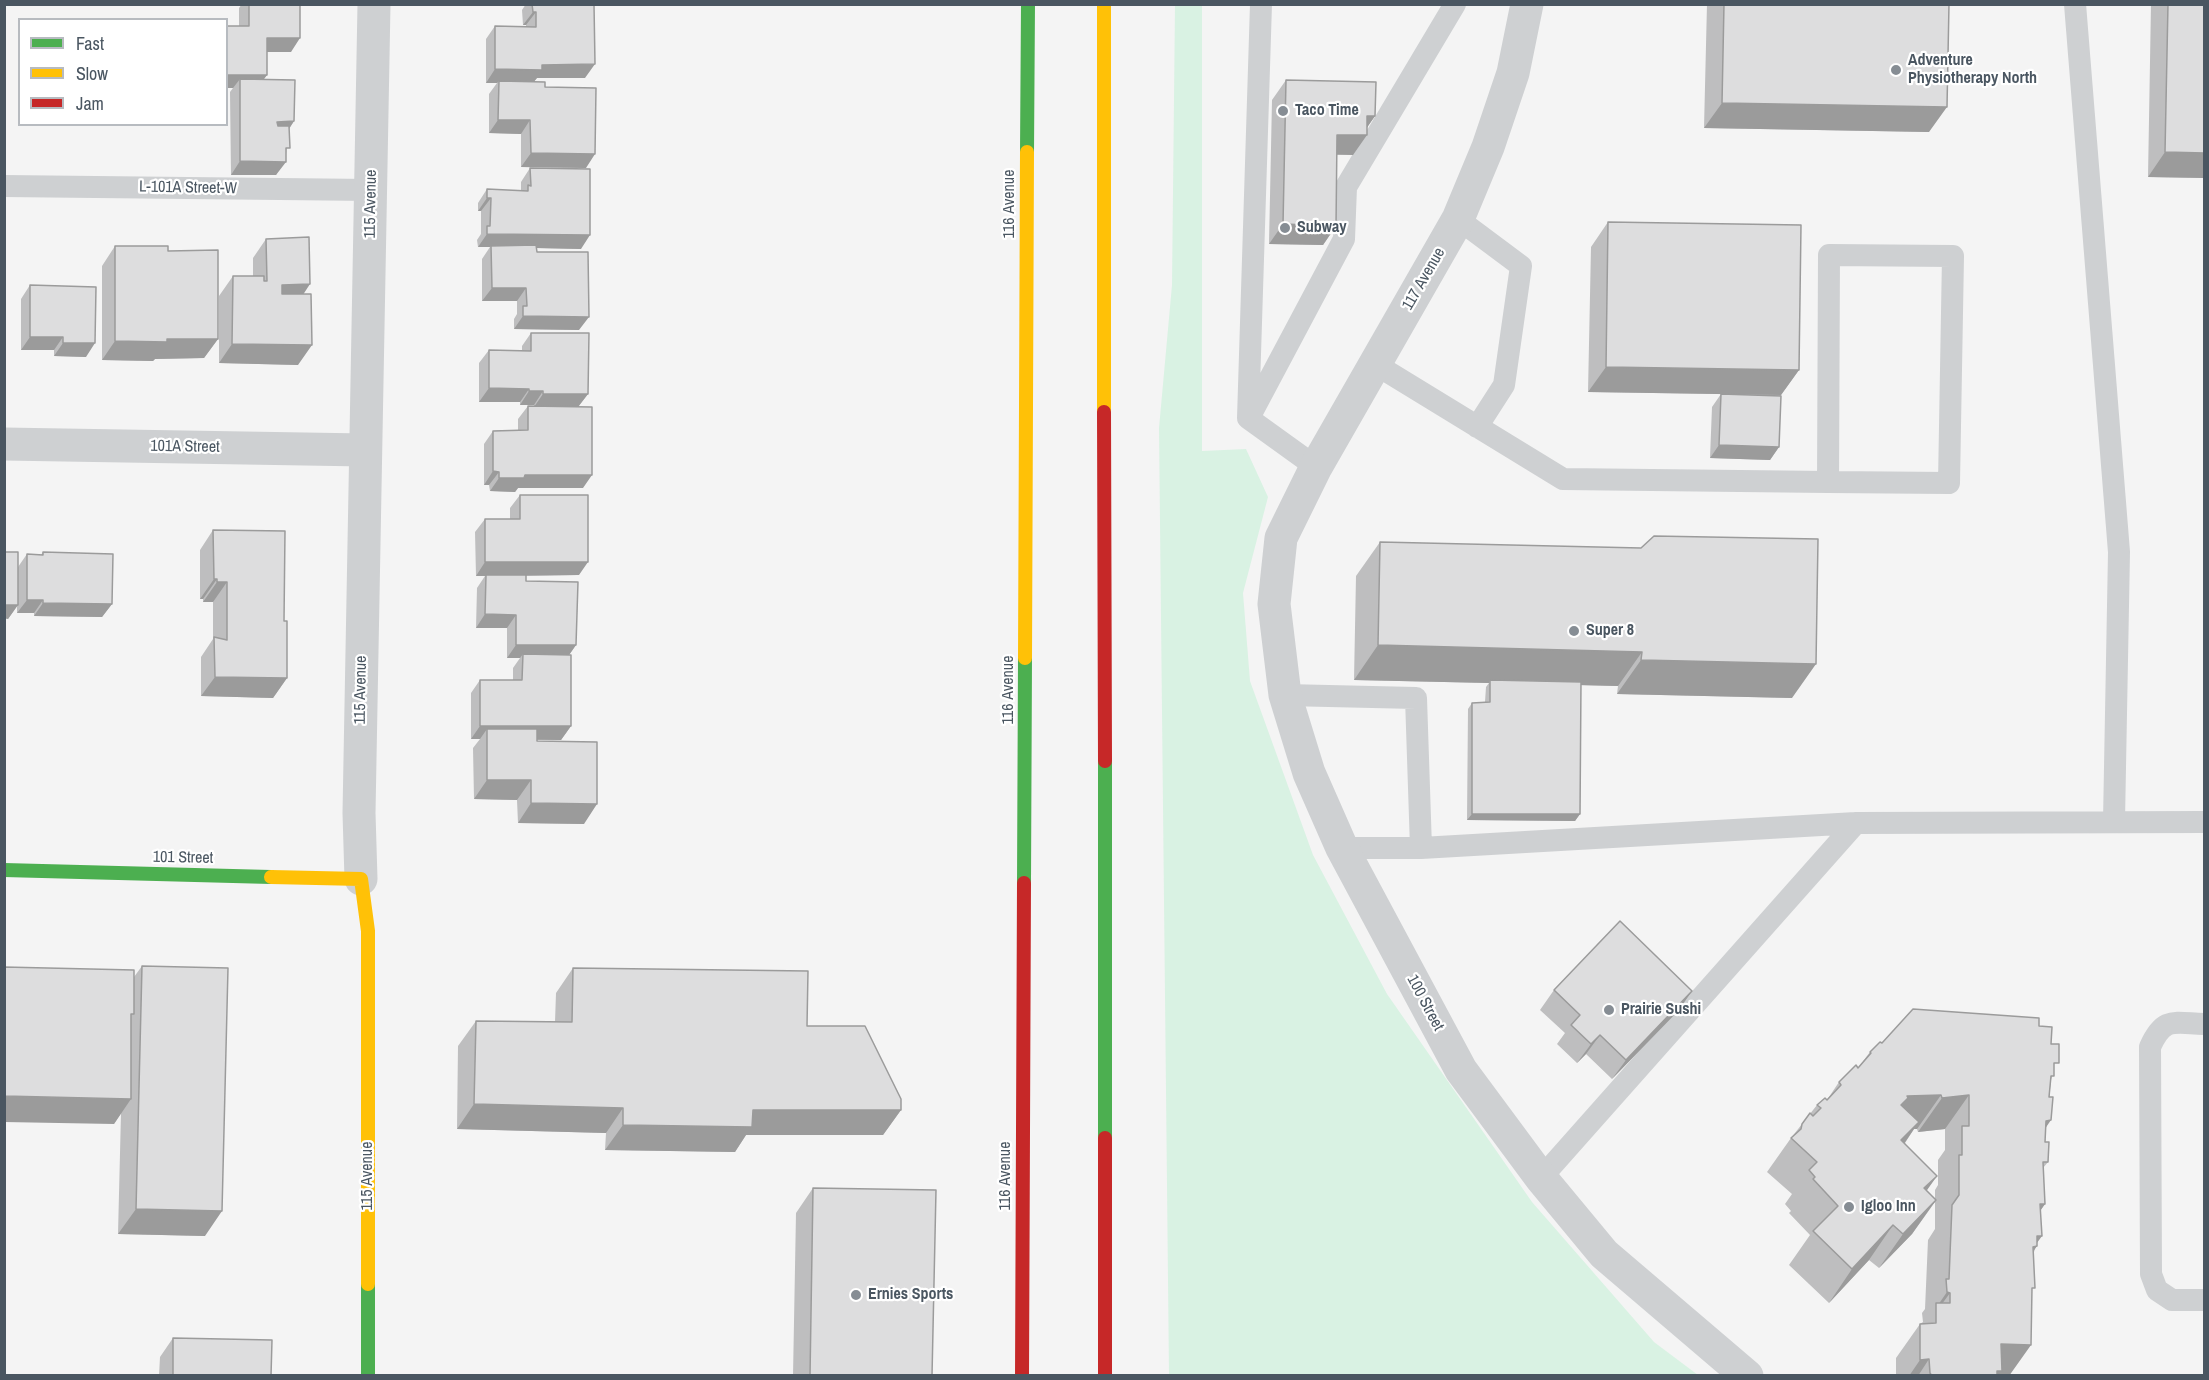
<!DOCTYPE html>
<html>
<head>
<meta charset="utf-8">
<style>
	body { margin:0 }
	#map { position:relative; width:2209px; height:1380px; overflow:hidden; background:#f4f4f4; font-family:"Archivo Narrow",sans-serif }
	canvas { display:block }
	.frame { position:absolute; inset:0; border:6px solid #4a5661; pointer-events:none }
	.legend { position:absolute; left:18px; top:18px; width:210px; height:108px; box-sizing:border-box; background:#fff; border:2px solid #b7bbc0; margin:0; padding:8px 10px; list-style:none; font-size:18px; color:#4a5661 }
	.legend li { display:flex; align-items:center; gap:12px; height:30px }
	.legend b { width:30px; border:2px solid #b7bbc0 }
</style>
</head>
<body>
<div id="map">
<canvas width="2209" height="1380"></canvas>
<div class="frame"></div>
<ul class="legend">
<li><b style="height:8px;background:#4caf50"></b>Fast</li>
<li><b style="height:8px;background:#ffc107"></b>Slow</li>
<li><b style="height:8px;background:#c62828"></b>Jam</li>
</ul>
</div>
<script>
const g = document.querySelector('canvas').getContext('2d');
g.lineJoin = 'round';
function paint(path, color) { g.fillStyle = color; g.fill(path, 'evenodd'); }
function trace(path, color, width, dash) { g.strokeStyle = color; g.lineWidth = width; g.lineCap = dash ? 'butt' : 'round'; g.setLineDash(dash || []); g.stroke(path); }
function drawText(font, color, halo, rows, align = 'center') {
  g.font = font + ' "Archivo Narrow",sans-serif'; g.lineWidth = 4.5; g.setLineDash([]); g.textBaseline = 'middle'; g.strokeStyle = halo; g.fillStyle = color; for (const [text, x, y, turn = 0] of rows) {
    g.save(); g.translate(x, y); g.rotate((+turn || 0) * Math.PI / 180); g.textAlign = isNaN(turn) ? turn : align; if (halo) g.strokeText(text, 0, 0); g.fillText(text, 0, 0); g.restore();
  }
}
paint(new Path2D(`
	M1202,5V451L1246,449L1268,497L1243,593L1250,681L1313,855L1387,994L1532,1202L1654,1342L1698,1375H1169L1159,428L1172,285L1175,5Z`), '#d9f2e3');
trace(new Path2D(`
	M1261,4L1248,418L1316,467
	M2075,4L2119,552L2114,821
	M4,186L371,190
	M1458,219L1521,266L1504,385L1477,427
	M1375,364L1563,479L1828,482L1829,255L1953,256L1949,483L1828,482
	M1251,414L1344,239L1346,187L1455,4
	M1285,695L1416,698L1421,848
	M1342,848H1421L1856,823L2204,822
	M2204,1024C2174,1023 2164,1016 2150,1047L2151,1274L2157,1290L2172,1300H2204
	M1541,1178L1856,823`), '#ced0d2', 22);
trace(new Path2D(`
	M1527,4L1513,73L1488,147L1458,219L1316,467L1281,538L1274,604L1285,695L1309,773L1342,848L1461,1070L1541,1178L1604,1254L1747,1376
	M4,444L365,450
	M361,879L359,813L374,4`), '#ced0d2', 33);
trace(new Path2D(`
	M1027,152L1028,4
	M1105,761V1138
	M4,870L271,877
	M1024,883L1025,658
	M368,1284V1376`), '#4caf50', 14);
trace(new Path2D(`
	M1104,4V412
	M1025,658L1027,152
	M271,877L361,879L368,931V1284`), '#ffc107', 14);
trace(new Path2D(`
	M1104,412L1105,761
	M1105,1138V1376
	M1022,1376L1024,883`), '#c62828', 14);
paint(new Path2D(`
	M242,4H300L291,52H267V75L264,79L294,121L289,129L286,154L276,175H231L230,92L233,88H226V26H239V8Z
	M526,4H532L585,78H537L534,81L545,87L586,168L521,167V134L489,133V94L497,83H486V39L495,26H526V25H523L522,10Z
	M1707,4H1949L1929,132L1704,128Z
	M2151,4H2205V178L2148,177Z
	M1286,80L1375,116L1367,127L1353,155H1337L1336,226L1323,245L1269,244L1272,100Z
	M530,168L581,249L536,248L537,252L579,330L514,329V319L517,314V301H482V259L490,247H478L477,240L481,234V211H478V203L487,189L521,191V182Z
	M1608,222L1799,370L1781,395L1779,447L1770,460L1710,458L1712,407L1721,394L1588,392L1591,247Z
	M266,239L303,294L298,365L219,363V296L233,276H253V258Z
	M115,246L168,251L218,339L204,358L155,359L153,361L102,360V266Z
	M30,285L86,357L54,356V350H21V299Z
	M531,333L588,394L578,407L583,488H518L515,492L490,491L489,485H484V444L493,431L518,430V419L528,406H534V405H520V402H479V363L489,350L522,351V346Z
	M520,495L579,575L526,576V581L576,645L569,655L571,726L561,740H537V741L584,824L518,823L517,800L474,799L473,748L480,739H471V693L480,680H513V668L520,658H507V628H476L477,588L485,576H476L475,532L485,519H510V508Z
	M213,530L284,621L287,678L273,698L201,696V657L213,639V602H203V599H200V550Z
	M1380,542L1792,698L1617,694L1618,686L1581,685L1580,814L1575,821L1467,820L1468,709L1472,703L1485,702L1486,687L1489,683L1354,680L1356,576Z
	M4,552L18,567L27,554L41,555L43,552L112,604L102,617L34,616V613H17V606L8,619L4,618Z
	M142,966L205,1236L118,1234L121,1113L114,1124L134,977Z
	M573,968L807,1026L901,1110L883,1135H746L735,1152L605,1150L606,1133L457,1129L458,1046L476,1021L555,1022L556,993Z
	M1554,990L1692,991L1678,1011L1612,1079L1586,1054L1577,1063L1557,1044L1565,1033L1540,1010Z
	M2039,1026L2051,1044L2054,1070L2051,1080L2046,1128L2045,1142L2048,1162L2043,1168L2045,1204L2040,1211L2037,1242L2034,1252L2031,1292L2009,1376H1896V1358L1920,1324L1923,1322L1922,1313L1925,1309L1928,1240L1935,1229V1202L1912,1234L1879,1268L1869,1260L1829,1303L1789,1265L1810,1235L1789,1213L1791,1211L1785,1204L1792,1194L1767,1172L1791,1138L1817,1105L1827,1100L1839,1082L1858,1068L1870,1052L1882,1043ZM1914,1129H1917L1918,1132L1945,1129V1150L1938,1160V1185L1935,1190V1199L1926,1191L1905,1143Z
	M813,1188L932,1376H793L796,1213Z
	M173,1338L271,1376H159L160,1357Z`), '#bebebf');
paint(new Path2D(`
	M533,12H536L526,25H523Z
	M267,38H300L291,52H257Z
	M595,64L585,78H537L533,83L499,81L497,83H486L495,69L542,65Z
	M226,75H267L257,88L240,79L233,88H226Z
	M1722,103L1947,107L1929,132L1704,128Z
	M1367,116H1375L1362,135H1367L1353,155L1324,154L1337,135Z
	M498,120H530L521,134L489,133Z
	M294,121L285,135H268L277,122Z
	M2165,152L2205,153V178L2148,177Z
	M531,153L595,154L586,168L521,167Z
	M240,161L286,162L276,175H231Z
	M487,198H491L481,211H478Z
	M1283,224L1336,226L1323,245L1269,244Z
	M487,234L590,235L581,249L491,247V246L490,247H478Z
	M310,284L297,304H268L282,285Z
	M492,288H526L517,301H482Z
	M523,316L589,317L579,330L514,329Z
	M30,337H63L54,350H21Z
	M167,339H218L204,358L155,359L153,361L102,360L115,341Z
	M63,343H95L86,357L54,356Z
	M232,344L312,345L298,365L219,363Z
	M1606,367L1799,370L1781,395L1588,392Z
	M489,388L529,389L520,402H479Z
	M529,391H543L534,405H520Z
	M543,394H588L578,407H534Z
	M1719,445L1779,447L1770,460L1710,458Z
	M493,471L499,472L489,485H484Z
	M525,475H592L583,488H518L515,492L490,491L499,478Z
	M485,562H588L579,575L476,576Z
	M214,579H217L203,599H200Z
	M217,582H227L213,602H203Z
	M27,600H43L34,613H17Z
	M43,603L112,604L102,617L34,616Z
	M4,605H18L8,619L4,618Z
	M485,614L516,615L507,628H476Z
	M516,645H576L567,658L523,654L520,658H507Z
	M1378,645L1642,652L1618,686L1490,683V680L1489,683L1354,680Z
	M1641,660L1816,664L1792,698L1617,694Z
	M215,677L287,678L273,698L201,696Z
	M480,726H571L561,740L487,739V729L480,739H471Z
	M487,780H531L517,800L474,799Z
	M531,803L597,804L584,824L518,823Z
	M1472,814H1580L1575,821L1467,820Z
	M1692,991L1678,1011L1612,1079L1626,1060Z
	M1600,1035L1586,1054L1577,1063L1591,1044Z
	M1941,1095L1917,1129H1914L1895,1157L1886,1130L1907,1096Z
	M1969,1095L1945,1129L1918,1132L1942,1098Z
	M4,1096L131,1099L114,1124L4,1122Z
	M474,1104L623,1108L606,1133L457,1129Z
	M753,1110H901L883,1135H746L735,1152L605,1150L623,1125Z
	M2051,1120L2027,1155L2046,1121Z
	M1937,1176L1913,1210L1924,1188Z
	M1936,1200L1912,1234L1879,1268L1903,1234Z
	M2040,1204H2045L2021,1238Z
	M136,1209L222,1211L205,1236L118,1234Z
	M1893,1225L1869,1260L1829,1303L1852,1269Z
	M2037,1236H2042L2034,1247L2037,1246L2013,1281Z
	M1947,1292L1950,1293L1936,1312V1308Z
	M2001,1344L2031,1345L2009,1376H1980Z
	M1929,1359L1918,1376H1909L1920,1360Z`), '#9b9b9b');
const building = new Path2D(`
	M249,4H300V38H267V75H226V26H249Z
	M532,4H594L595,64L542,65V70L495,69V26L536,27V12H533Z
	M1724,4H1949L1947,107L1722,103Z
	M2168,4H2205V153L2165,152Z
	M240,79L295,80L294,121L277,122L278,126H289L290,148H286V162L240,161Z
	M1286,80L1376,82L1375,116H1367V135H1337L1336,226L1283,224Z
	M499,81L545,82V87L596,88L595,154L531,153L530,120H498Z
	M530,168L590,169V235L487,234V226H490L491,198H487V189L528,191V185L531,186Z
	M1608,222L1801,225L1799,370L1606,367Z
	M309,237L310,284L282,285V294H311L312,345L232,344L233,276H264V281H267L266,239Z
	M536,245L537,252H588L589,317L523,316V306H527L526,288H492L491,246Z
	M115,246H168V251L218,250V339H167V342L115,341Z
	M30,285L96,287L95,343H63V337H30Z
	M531,333H589L588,394H543V391H529V389L489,388V350L531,351Z
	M1721,394L1781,396L1779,447L1719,445Z
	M528,406L592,407V475H525L524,478H499V472L493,471V431L528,430Z
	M520,495H588V562H485V519H520Z
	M213,530L285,531L284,621H287V678L215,677L214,637L227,640V582H217V579H214Z
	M1654,536L1818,539L1816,664L1641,660L1642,652L1378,645L1380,542L1641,548Z
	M4,552H18V605H4Z
	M43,552L113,554L112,604L43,603V600H27V554L43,555Z
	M486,575H526V581L578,582L576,645H516V615L485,614Z
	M523,654L571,655V726H480V680H522Z
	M1490,680L1581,682L1580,814H1472V703L1490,702Z
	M487,729H537V741L597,742V804L531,803V780H487Z
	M1620,921L1692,991L1626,1060L1600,1035L1591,1044L1571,1025L1580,1015L1554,990Z
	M142,966L228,968L222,1211L136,1209Z
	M4,967L134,970V1014H131V1099L4,1096Z
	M573,968L808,971L807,1026H865L901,1099V1110H753L752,1127L623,1125V1108L474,1104L476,1021L572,1022Z
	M1913,1009L2039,1018V1026L2052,1027L2051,1044H2059V1063H2054V1076H2051L2049,1097H2053L2051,1120L2046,1121L2045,1142H2049L2048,1162H2043L2045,1204H2040L2042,1236H2037V1246L2033,1247L2035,1288H2032L2031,1345L2001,1344L2002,1371H1997V1376H1932L1930,1373L1929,1359L1920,1360V1324L1936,1323V1303H1950V1293L1947,1292L1946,1279H1949L1952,1205L1959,1195V1155H1962V1126H1969V1095L1942,1098L1941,1095L1907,1096L1908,1098L1901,1105L1919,1122L1901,1140L1937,1176L1924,1188L1936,1200L1903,1234L1893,1225L1852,1269L1813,1231L1838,1206L1813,1179L1815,1177L1809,1170L1817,1162L1791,1138L1801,1129L1802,1124L1810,1113L1813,1116L1821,1108L1817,1105L1825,1098L1827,1100L1841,1085L1839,1082L1856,1065L1858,1068L1871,1053L1870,1052L1880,1042L1882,1043Z
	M813,1188L936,1190L932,1376H810Z
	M173,1338L272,1340L271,1376H173Z`);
paint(building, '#ddddde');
trace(building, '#9b9b9b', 1.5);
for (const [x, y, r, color] of [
	[1896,70,6,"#868d94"],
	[1283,111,6,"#868d94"],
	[1285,228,6,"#868d94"],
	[1574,631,6,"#868d94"],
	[1609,1010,6,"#868d94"],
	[1849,1207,6,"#868d94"],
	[856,1295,6,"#868d94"]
]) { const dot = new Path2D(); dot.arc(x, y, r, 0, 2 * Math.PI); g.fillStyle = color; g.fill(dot); trace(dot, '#fff', 2); }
drawText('bold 16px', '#4a5661', '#fff', [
	["Adventure",1908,61],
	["Physiotherapy North",1908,79],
	["Taco Time",1295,111],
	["Subway",1297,228],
	["Super 8",1586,631],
	["Prairie Sushi",1621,1010],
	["Igloo Inn",1861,1207],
	["Ernies Sports",868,1295]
], 'left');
drawText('16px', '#4a5661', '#fff', [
	["L-101A Street-W",188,188,1],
	["115 Avenue",371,204,-89],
	["116 Avenue",1010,204,-90],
	["117 Avenue",1424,279,-60],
	["101A Street",185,447,1],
	["115 Avenue",361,690,-89],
	["116 Avenue",1009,690,-90],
	["101 Street",183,858,1],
	["100 Street",1425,1003,62],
	["115 Avenue",368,1176,-90],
	["116 Avenue",1006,1176,-90]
]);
</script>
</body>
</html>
